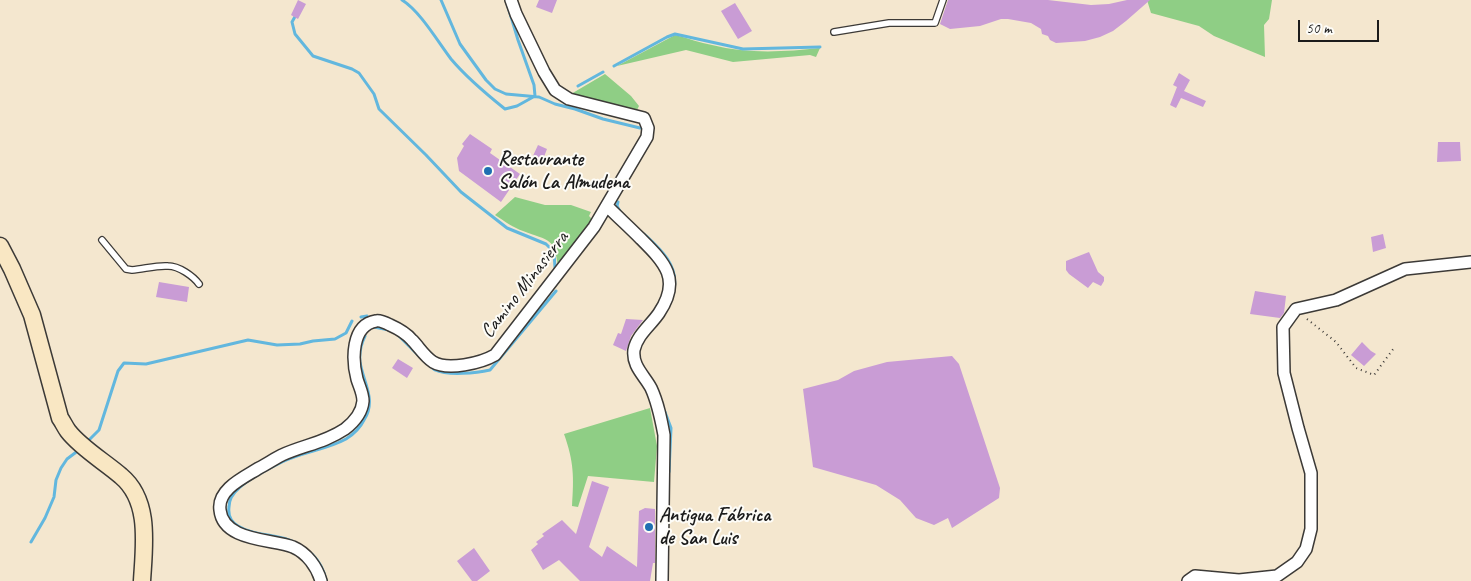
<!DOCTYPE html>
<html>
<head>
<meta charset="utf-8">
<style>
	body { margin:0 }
	#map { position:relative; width:1471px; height:581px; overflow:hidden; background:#f4e7cf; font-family:Caveat,sans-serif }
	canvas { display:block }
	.scale { position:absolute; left:1298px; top:20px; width:81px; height:22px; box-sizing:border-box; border:2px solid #1c1c1c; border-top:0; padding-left:6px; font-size:15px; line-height:18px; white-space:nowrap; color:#1c1c1c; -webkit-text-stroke:4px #fdfcf7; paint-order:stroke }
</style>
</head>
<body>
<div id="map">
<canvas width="1471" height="581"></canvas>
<div class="scale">50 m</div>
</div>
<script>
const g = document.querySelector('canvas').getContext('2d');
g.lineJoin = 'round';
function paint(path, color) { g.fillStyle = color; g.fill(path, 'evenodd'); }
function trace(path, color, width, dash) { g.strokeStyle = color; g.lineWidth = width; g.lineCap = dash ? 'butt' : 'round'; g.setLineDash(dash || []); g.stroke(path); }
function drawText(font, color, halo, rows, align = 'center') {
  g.font = font + ' Caveat,sans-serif'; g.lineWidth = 4; g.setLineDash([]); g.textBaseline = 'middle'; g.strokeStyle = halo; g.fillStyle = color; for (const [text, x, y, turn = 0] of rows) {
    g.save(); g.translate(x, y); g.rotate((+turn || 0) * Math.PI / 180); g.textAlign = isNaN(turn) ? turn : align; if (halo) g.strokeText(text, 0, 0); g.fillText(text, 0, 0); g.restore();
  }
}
paint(new Path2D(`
	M1147,0H1272L1269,19L1264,25L1265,57L1214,36L1199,26L1151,13Z
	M675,35C688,38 700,43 712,45C747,54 784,52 820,48L816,57L810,55L733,62L686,50L617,66Z
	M605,74L631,96L639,106L637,110H630L571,94Z
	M515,197L545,205H571L591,212L589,216L593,220L558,268C555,237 549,241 523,231C514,228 504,221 495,215Z
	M650,408L657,446L654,482L588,476L578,507L572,506C574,477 574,462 564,434Z`), '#8fce85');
trace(new Path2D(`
	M402,0C420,11 438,42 451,59C467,78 485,93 505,109L517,106L535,96L534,85L518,40L506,0
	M441,0L460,44L486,80L495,89L506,94L539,97L555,104L575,109L603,119L640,128
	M297,13L292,22L295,34L313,56L352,69L359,73L374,94L379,109L426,155L461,192L507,228L546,244L554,252L555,268
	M614,66L667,37L675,34L743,49L820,47
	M578,86L603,72
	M618,202L617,206L621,213
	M644,234C659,248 679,265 674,289
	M361,317L367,316
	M374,327L389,330
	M397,334L419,356
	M429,365C429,365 435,370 435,370C448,376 477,373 490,370L556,291
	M665,412L671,428L669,472
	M87,442L99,430L118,371L124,363L146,364L248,340L277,345L300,344L313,341L335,339L346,333L352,321
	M31,542L45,518L54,497L56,480L61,468L67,459L79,450
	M296,543C278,533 255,537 238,526C231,522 228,515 229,507C229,500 233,493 239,488C249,479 270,468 282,462C302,452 326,450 346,439C354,434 360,428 364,420C377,400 363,382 360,362C359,352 361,344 365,336
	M312,554C319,561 324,570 326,580`), '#62b7de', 3);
paint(new Path2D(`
	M298,0L306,4L298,19L291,15Z
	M539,0H557L552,13L536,7Z
	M948,0H1048L1091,5L1109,4L1127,0H1150L1126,21L1113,31L1100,37L1085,41L1056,43L1050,40L1048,36L1042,34L1041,29L1031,23L1008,19H1001L980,26L950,29L940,24Z
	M735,3L752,31L738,39L721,11Z
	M1179,73L1190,80L1184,91L1206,101L1203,107L1181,98L1176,108L1170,105L1177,87L1173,85Z
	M470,134L492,149L490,153L520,174L501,202L459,171L457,158L464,146L462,144Z
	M1438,142H1460L1461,161L1437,162Z
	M538,145L547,149L542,162L532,158Z
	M1383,234L1386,248L1373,252L1371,237Z
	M1089,252L1098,272L1104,277V281L1101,286L1093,282L1088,288L1069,274L1066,270V261Z
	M159,282L189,287L187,302L156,297Z
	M1255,291L1286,296L1284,313L1280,318L1250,314Z
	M626,319L643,320L631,336L626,351L613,345L618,333L621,334Z
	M1362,342L1371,351L1376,354L1364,366L1351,355Z
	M952,356L959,364L1000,488L999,498L952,528L948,518L934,525L916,518L900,500L876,485L813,467L803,389L838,380L854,371L887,362Z
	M398,359L413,368L407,378L392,368Z
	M592,481L609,487L589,547L602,557L607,546L637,567L639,511L645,508L655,509V563H653L650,581H580L559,560L543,570L531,550L538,544L536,542L544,536L542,534L562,520L576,534Z
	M474,548L490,571L477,581H472L457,561Z`), '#c99cd5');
const lane = new Path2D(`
	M834,32L889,23H935L943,0
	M102,240L126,269L132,270C144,269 157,265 168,266C179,266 193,276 199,284`);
const street = new Path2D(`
	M607,206C618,217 629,227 640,238C664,262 682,279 659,313C651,325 637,335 634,350C632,366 644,375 651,388C658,403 661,419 664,435L662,581
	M321,581C317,567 307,553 293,547C271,539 223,541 220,510C217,489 245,477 259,468C267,464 274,459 282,455C304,445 324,443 345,429C354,422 362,413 363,401C363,393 359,386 357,379C352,360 351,325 376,321C380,320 386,323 390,325C399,329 406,333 412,340C419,347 424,356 433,362C448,371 481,363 495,355L594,227L647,137L648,128L644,118L569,99L555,90L544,72L516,14L511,0
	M1188,581L1195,576L1239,580L1277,576L1297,562L1306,549L1311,529V473L1298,428L1284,373L1283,327L1296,309L1336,300L1405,269L1471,262`);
const secondary = new Path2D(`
	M0,246L12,269L32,315L60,418C63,422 65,427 68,431C81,448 105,462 121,476C151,501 144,546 142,581`);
trace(lane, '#3c3a37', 8);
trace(street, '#3c3a37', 14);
trace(secondary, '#3c3a37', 19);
trace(new Path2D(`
	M1307,319L1336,342L1356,368L1374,375L1394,348`), '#3c3a37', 2, [1, 4]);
trace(lane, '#fff', 5.5);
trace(street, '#fff', 11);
trace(secondary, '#f9e7c3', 16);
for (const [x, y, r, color] of [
	[488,171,5,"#1f6fb2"],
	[649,527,5,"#1f6fb2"]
]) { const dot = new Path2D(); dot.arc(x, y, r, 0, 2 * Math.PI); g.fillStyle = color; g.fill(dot); trace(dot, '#fdfcf7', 2); }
drawText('bold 20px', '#1c1c1c', '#fdfcf7', [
	["Restaurante",498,160],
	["Salón La Almudena",498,183],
	["Antigua Fábrica",659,516],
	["de San Luis",659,539]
], 'left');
drawText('20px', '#1c1c1c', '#fdfcf7', [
	["Camino Minasierra",525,285,-52]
]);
</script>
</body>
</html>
